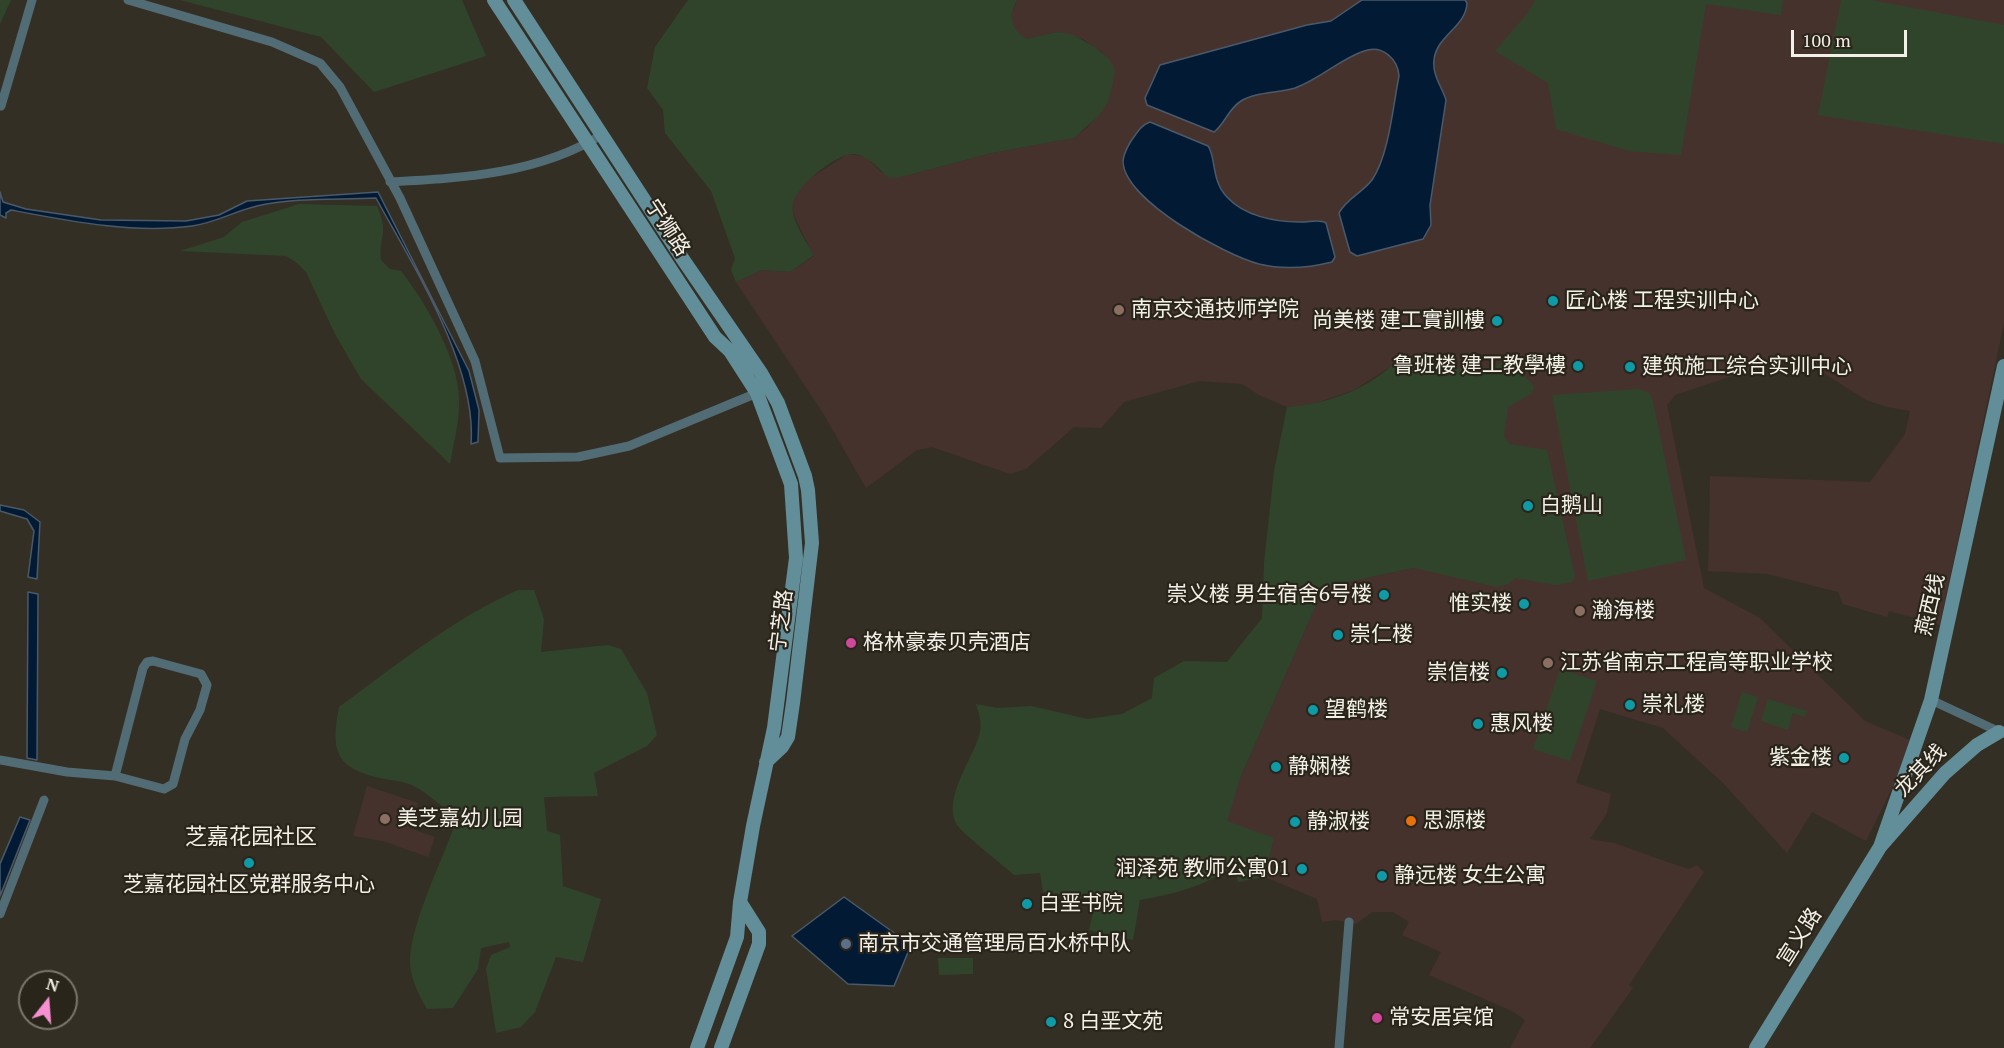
<!DOCTYPE html>
<html>
<head>
<meta charset="utf-8">
<style>
	body { margin:0 }
	#map { position:relative; width:2004px; height:1048px; overflow:hidden; background:#342f24; font-family:"PT Serif",serif }
	canvas { display:block }
	.north { position:absolute; left:18px; top:970px; width:60px; height:60px; box-sizing:border-box; background:#2a251a; border:2px solid #7a766c; border-radius:50%; rotate:17deg; font-size:16px; font-weight:700; line-height:24px; text-align:center; color:#f3f0e8 }
	.north::after { content:''; display:block; margin:auto; width:21px; height:27px; background:#f690d0; clip-path:polygon(50% 0,100% 100%,50% 72%,0 100%) }
	.scale { position:absolute; left:1791px; top:30px; width:116px; height:27px; box-sizing:border-box; border:3px solid #f3f0e8; border-top:0; padding-left:8px; font-size:18px; line-height:21px; white-space:nowrap; color:#f3f0e8; -webkit-text-stroke:4px #2a251a; paint-order:stroke }
</style>
</head>
<body>
<div id="map">
<canvas width="2004" height="1048"></canvas>
<div class="north">N</div>
<div class="scale">100 m</div>
</div>
<script>
const g = document.querySelector('canvas').getContext('2d');
g.lineJoin = 'round';
function paint(path, color) { g.fillStyle = color; g.fill(path, 'evenodd'); }
function trace(path, color, width, dash) { g.strokeStyle = color; g.lineWidth = width; g.lineCap = dash ? 'butt' : 'round'; g.setLineDash(dash || []); g.stroke(path); }
function drawText(font, color, halo, rows, align = 'center') {
  g.font = font + ' "PT Serif","Noto Sans SC",serif'; g.lineWidth = 4.5; g.setLineDash([]); g.textBaseline = 'middle'; g.strokeStyle = halo; g.fillStyle = color; for (const [text, x, y, turn = 0] of rows) {
    g.save(); g.translate(x, y); g.rotate((+turn || 0) * Math.PI / 180); g.textAlign = isNaN(turn) ? turn : align; if (halo) g.strokeText(text, 0, 0); g.fillText(text, 0, 0); g.restore();
  }
}
paint(new Path2D(`
	M1017,0H2004V323L1940,625L1889,611L1887,617L1843,604L1838,592L1768,574L1708,571L1710,476L1870,482L1905,434L1910,411L1887,407L1866,400L1795,355L1675,395L1667,405L1704,588L1760,618L1865,721L1910,740L1896,780L1866,841L1812,812L1787,853L1723,783L1663,728L1600,709L1576,783L1611,794L1607,813L1590,839L1614,843L1682,867L1689,869L1697,865L1704,872L1629,985L1633,988L1590,1048H1510L1525,1020L1512,1011L1429,975L1441,952L1402,935L1409,922L1393,912H1372L1356,924L1336,920L1322,922L1317,899L1265,877L1274,838L1226,822L1241,776L1324,587L1414,568L1399,358L1390,367L1354,390L1310,405L1287,407L1259,395L1242,384L1199,381L1124,402L1101,428L1074,427L1026,469L1010,474L932,447L917,450L866,488L823,413L736,282L762,270L790,272L814,256L795,218L792,206L796,194L809,179L848,154L866,157L881,172L901,177L992,153L1073,138L1087,128L1108,102L1103,53L1083,39L1057,32L1026,39L1014,30L1010,19Z
	M367,786L418,803L409,828L435,837L428,857L383,841L353,836Z`), '#46322d');
paint(new Path2D(`
	M0,0H11L0,24Z
	M180,0H462L486,56L374,92L321,37Z
	M688,0H1017C1008,18 1010,27 1026,39L1057,32L1071,34L1095,47L1110,60L1115,70L1112,87L1108,102L1098,116L1074,138L992,153L901,177L889,178C878,169 871,157 855,154C838,152 795,186 793,204C790,220 807,242 814,255L790,272L762,270L736,282L731,270L735,258L711,191L665,133L663,110L647,88L655,47Z
	M1535,0H1783L1781,15L1706,4L1681,155L1629,151L1556,129L1548,83L1495,51L1528,13Z
	M1841,0H1871L2004,25V144L1818,115Z
	M299,204L377,206C390,236 378,235 381,260L390,269L401,271C427,304 463,366 459,409C458,427 453,446 450,464L361,379L335,334L306,272L297,263L286,256L180,251L224,237L242,222Z
	M1504,355L1534,386L1532,393L1508,407L1504,436L1509,444L1547,450L1575,577L1572,582L1557,585L1515,578L1508,584L1497,587L1414,568L1324,587L1241,776L1227,821L1274,838L1265,877L1238,882L1234,866C1202,887 1178,893 1140,900L1133,940L1089,930L1096,900L1043,892L1040,873L1014,875C1002,864 964,835 957,825C941,798 975,757 980,732C982,722 979,714 976,704L997,708L1031,706L1088,719L1122,714L1152,698L1154,678L1184,661L1227,662L1262,618L1264,563L1274,471L1287,407C1328,404 1371,389 1399,358L1473,371L1500,364Z
	M1640,389L1650,394L1653,402L1686,560L1588,581L1552,395Z
	M518,590H534L544,619L541,652L608,645L621,649L647,693L657,735L647,746L594,773L598,796L544,797L547,831L560,835L563,886L601,899L583,962L556,957L535,1012L521,1027L496,1033L486,969L491,955L510,947L509,942L481,948L478,969L453,1008L427,1009C419,996 410,977 410,962C410,923 444,858 457,818C443,808 427,792 412,785C402,781 390,780 380,778C334,768 331,749 339,707C397,665 452,619 518,590Z
	M1560,669L1597,681L1570,761L1533,749Z
	M1742,692L1758,697L1747,732L1731,727Z
	M1768,699L1807,711L1805,717L1793,713L1788,730L1761,721Z
	M938,958H973V974L939,975Z`), '#30442c');
const water = new Path2D(`
	M1362,0H1465L1467,3C1466,27 1436,36 1434,60C1432,75 1442,87 1446,100L1430,205L1431,225L1423,239L1357,256L1350,252L1339,213C1346,199 1362,193 1372,180C1389,155 1393,106 1399,76C1398,60 1383,44 1364,51C1340,59 1320,79 1295,88C1278,93 1255,92 1241,101C1228,109 1225,124 1214,132L1147,105L1145,98L1160,65L1307,25L1331,21Z
	M1150,122L1208,146C1216,156 1211,181 1227,197C1244,216 1275,222 1299,222C1308,223 1318,218 1326,223L1335,257L1332,262C1308,268 1284,270 1259,264C1225,255 1125,201 1123,162C1123,156 1128,146 1131,141C1137,133 1141,125 1150,122Z
	M0,192L3,202L26,209L101,220L186,221L219,215L247,201L378,192L469,371L479,410L478,442L471,444C477,365 413,266 376,198C338,200 295,197 257,206C235,211 215,223 192,226C133,234 69,221 11,210L6,213V218L0,215Z
	M0,505L24,510L40,522L37,579L28,577L34,531L27,519L0,511Z
	M28,592L38,594L37,760L27,758Z
	M20,817L30,820L0,896V864Z
	M844,897L911,945L894,986L848,984L792,936Z`);
paint(water, '#021a34');
trace(water, '#4a5a6a', 1.5);
trace(new Path2D(`
	M128,0L272,42L320,63L340,87L400,198L475,361L500,458L578,457L629,446L757,393
	M1,106L32,0
	M390,182C463,178 539,174 603,134
	M1931,700L2002,733
	M0,760L67,772L115,776L164,789L173,784L185,739L200,710L207,685L201,674L153,661L147,662L143,668L115,776
	M0,914L44,800
	M1339,1048L1349,922`), '#516c74', 9);
trace(new Path2D(`
	M494,0L715,337L730,351L757,393L791,484L796,558L774,728L753,826L740,902L737,937L697,1048
	M514,0L682,258L761,373L778,403L805,476L808,490L812,543L793,703L788,737L782,747L766,762
	M1880,847L1931,700L2004,366
	M721,1048L759,944V932L740,902
	M1756,1048L1880,847L1945,773L1977,745L1999,732`), '#628e99', 14);
for (const [x, y, r, color] of [
	[1553,301,6,"#0f9aa8"],
	[1119,310,6,"#8d6e63"],
	[1497,321,6,"#0f9aa8"],
	[1578,366,6,"#0f9aa8"],
	[1630,367,6,"#0f9aa8"],
	[1528,506,6,"#0f9aa8"],
	[1384,595,6,"#0f9aa8"],
	[1524,604,6,"#0f9aa8"],
	[1580,611,6,"#8d6e63"],
	[1338,635,6,"#0f9aa8"],
	[851,643,6,"#d1479c"],
	[1548,663,6,"#8d6e63"],
	[1502,673,6,"#0f9aa8"],
	[1630,705,6,"#0f9aa8"],
	[1313,710,6,"#0f9aa8"],
	[1478,724,6,"#0f9aa8"],
	[1844,758,6,"#0f9aa8"],
	[1276,767,6,"#0f9aa8"],
	[385,819,6,"#8d6e63"],
	[1411,821,6,"#e8710a"],
	[1295,822,6,"#0f9aa8"],
	[249,863,6,"#0f9aa8"],
	[1302,869,6,"#0f9aa8"],
	[1382,876,6,"#0f9aa8"],
	[1027,904,6,"#0f9aa8"],
	[846,944,6,"#5c6f8a"],
	[1377,1018,6,"#d1479c"],
	[1051,1022,6,"#0f9aa8"]
]) { const dot = new Path2D(); dot.arc(x, y, r, 0, 2 * Math.PI); g.fillStyle = color; g.fill(dot); trace(dot, '#2a251a', 2); }
drawText('21px', '#f3f0e8', '#2a251a', [
	["宁狮路",667,228,57],
	["燕西线",1931,605,-77],
	["宁芝路",782,621,-83],
	["龙其线",1921,771,-46],
	["宣义路",1800,937,-58]
]);
drawText('21px', '#f3f0e8', '#2a251a', [
	["匠心楼 工程实训中心",1565,301],
	["南京交通技师学院",1131,310],
	["尚美楼 建工實訓樓",1485,321,"right"],
	["鲁班楼 建工教學樓",1566,366,"right"],
	["建筑施工综合实训中心",1642,367],
	["白鹅山",1540,506],
	["崇义楼 男生宿舍6号楼",1372,595,"right"],
	["惟实楼",1512,604,"right"],
	["瀚海楼",1592,611],
	["崇仁楼",1350,635],
	["格林豪泰贝壳酒店",863,643],
	["江苏省南京工程高等职业学校",1560,663],
	["崇信楼",1490,673,"right"],
	["崇礼楼",1642,705],
	["望鹤楼",1325,710],
	["惠风楼",1490,724],
	["紫金楼",1832,758,"right"],
	["静娴楼",1288,767],
	["美芝嘉幼儿园",397,819],
	["思源楼",1423,821],
	["静淑楼",1307,822],
	["润泽苑 教师公寓01",1290,869,"right"],
	["静远楼 女生公寓",1394,876],
	["芝嘉花园社区党群服务中心",249,885,"center"],
	["白垩书院",1039,904],
	["南京市交通管理局百水桥中队",858,944],
	["常安居宾馆",1389,1018],
	["8 白垩文苑",1063,1022]
], 'left');
drawText('22px', '#f3f0e8', '#2a251a', [
	["芝嘉花园社区",251,838]
]);
</script>
</body>
</html>
